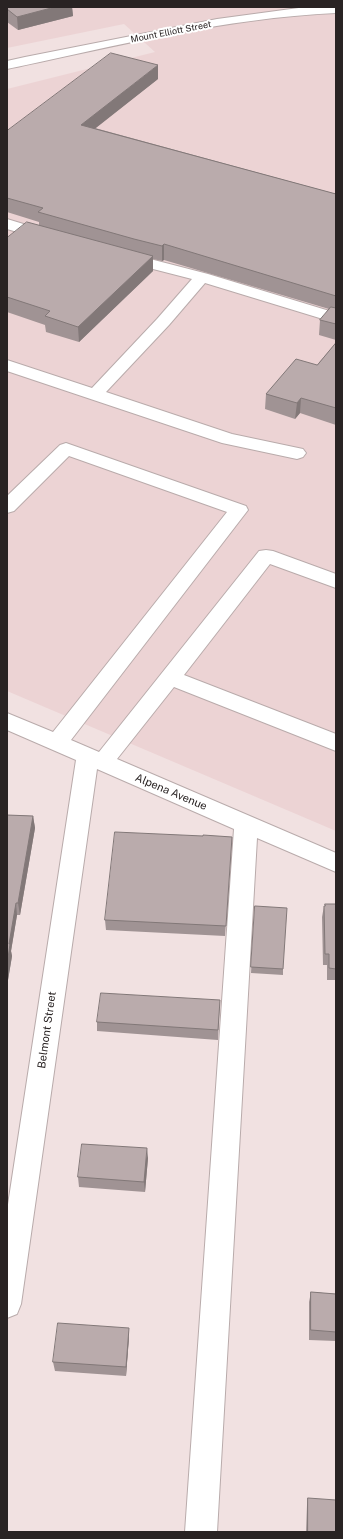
<!DOCTYPE html>
<html>
<head>
<meta charset="utf-8">
<style>
	body { margin:0 }
	#map { position:relative; width:343px; height:1539px; overflow:hidden; background:#f1e1e1; font-family:"Public Sans",sans-serif }
	canvas { display:block }
	.frame { position:absolute; inset:0; border:8px solid #292323; pointer-events:none }
</style>
</head>
<body>
<div id="map">
<canvas width="343" height="1539"></canvas>
<div class="frame"></div>
</div>
<script>
const g = document.querySelector('canvas').getContext('2d');
g.lineJoin = 'round';
function paint(path, color) { g.fillStyle = color; g.fill(path, 'evenodd'); }
function trace(path, color, width, dash) { g.strokeStyle = color; g.lineWidth = width; g.lineCap = dash ? 'butt' : 'round'; g.setLineDash(dash || []); g.stroke(path); }
function drawText(font, color, halo, rows, align = 'center') {
  g.font = font + ' "Public Sans",sans-serif'; g.lineWidth = 4; g.setLineDash([]); g.textBaseline = 'middle'; g.strokeStyle = halo; g.fillStyle = color; for (const [text, x, y, turn = 0] of rows) {
    g.save(); g.translate(x, y); g.rotate((+turn || 0) * Math.PI / 180); g.textAlign = isNaN(turn) ? turn : align; if (halo) g.strokeText(text, 0, 0); g.fillText(text, 0, 0); g.restore();
  }
}
paint(new Path2D(`
	M7,7H336V831L7,691V89L155,52L124,24L7,48Z`), '#ecd3d4');
const minor = new Path2D(`
	M7,219L53,233L56,236L53,239L48,241L7,229Z
	M123,252L208,274L336,313V323L205,283L169,325L106,392L232,434L303,449L306,453L303,457L297,459L222,443L7,371V360L92,388L157,319L192,279L118,260L115,257L118,254Z
	M66,443L246,506L248,510L71,740L99,752L259,551L266,550L273,551L336,574V588L270,564L184,675L336,734V751L174,687L117,759L336,853V872L257,838L217,1532H185L234,829L97,769L21,1304L17,1314L7,1318V1211L76,760L7,730V713L53,732L227,512L69,456L14,511L7,513V496L60,445Z`);
const major = new Path2D(`
	M306,7H336V13C225,18 116,46 7,69V61L25,57L217,19Z`);
trace(minor, '#b9abab', 2);
trace(major, '#b9abab', 2);
paint(minor, '#fff');
paint(major, '#fff');
paint(new Path2D(`
	M7,7H72L73,16L18,30L7,22Z
	M158,79L95,128L336,194V340L319,335L320,320L329,309L164,260L162,261L153,259V271L79,342L46,332L45,325L7,312V238L39,225V222L7,212V131Z
	M336,343V425L300,413L295,419L265,409L266,394L317,365Z
	M7,815L33,816L35,828L20,915H17L11,951L12,956L7,986Z
	M203,836L232,837L225,936L106,930L105,920Z
	M336,904V980H327V965H323L322,917L324,906Z
	M255,906L283,969V975L251,973Z
	M220,1000L218,1040L97,1031V1022Z
	M148,1158L145,1192L79,1187L78,1177Z
	M311,1292L336,1294V1341L309,1340V1302Z
	M129,1337L126,1376L55,1371L53,1362Z
	M308,1498L336,1532H306L307,1505Z`), '#a09394');
paint(new Path2D(`
	M55,7H72L73,16L18,30L17,17Z
	M158,65V79L82,139L81,125Z
	M164,244V260L162,261V246Z
	M153,256V271L79,342L78,327Z
	M301,398L300,413L295,419L297,403Z
	M33,816L35,828L20,915L18,903Z
	M16,903L17,915L11,951L12,956L7,986V965L9,944Z
	M147,1148L148,1158L145,1192L144,1182Z
	M129,1328V1337L126,1376V1367Z`), '#827878');
const building = new Path2D(`
	M7,7H55L17,17L7,9Z
	M111,53L158,65L81,125L336,194V296L164,244L162,246L134,239L38,212L43,208L7,198V131Z
	M27,222L153,256L78,327L45,316L50,311L7,297V238Z
	M331,307L336,308V324L320,320Z
	M336,343V408L301,398L297,403L266,394L296,359L317,365Z
	M7,815L33,816L18,903H16L9,944H10L7,965Z
	M115,832L203,836V835L232,837L226,926L105,920Z
	M325,904H336V969L329,968V954H325L324,906H325Z
	M255,906L287,908L283,969L251,967Z
	M101,993L220,1000L218,1030L97,1022Z
	M82,1144L147,1148L144,1182L78,1177Z
	M311,1292L336,1294V1332L311,1330Z
	M58,1323L129,1328L126,1367L53,1362Z
	M308,1498L336,1500V1532H308Z`);
paint(building, '#baabac');
trace(building, '#827878', 1);
drawText('9px', '#292323', '#fff', [
	["Mount Elliott Street",171,32,-11]
]);
drawText('11px', '#292323', '#fff', [
	["Alpena Avenue",171,792,23],
	["Belmont Street",47,1030,-82]
]);
</script>
</body>
</html>
